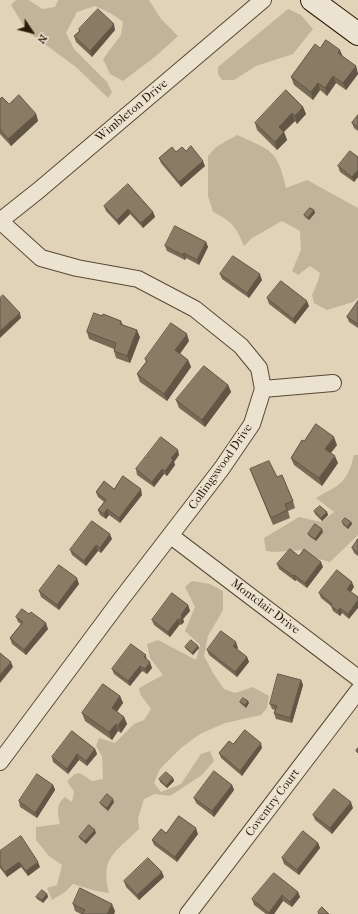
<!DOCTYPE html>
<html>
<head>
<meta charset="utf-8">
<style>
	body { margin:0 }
	#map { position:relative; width:358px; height:914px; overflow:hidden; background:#e1d3b7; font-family:"IM FELL French Canon",serif }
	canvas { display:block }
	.north { position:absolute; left:12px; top:12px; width:40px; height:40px; -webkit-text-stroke:3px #ece2d0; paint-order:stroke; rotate:125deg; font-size:11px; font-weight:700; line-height:16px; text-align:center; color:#2b1b0b }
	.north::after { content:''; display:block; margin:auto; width:14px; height:18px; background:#2b1b0b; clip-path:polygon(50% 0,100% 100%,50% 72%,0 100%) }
</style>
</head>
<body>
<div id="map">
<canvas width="358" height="914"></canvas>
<div class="north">N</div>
</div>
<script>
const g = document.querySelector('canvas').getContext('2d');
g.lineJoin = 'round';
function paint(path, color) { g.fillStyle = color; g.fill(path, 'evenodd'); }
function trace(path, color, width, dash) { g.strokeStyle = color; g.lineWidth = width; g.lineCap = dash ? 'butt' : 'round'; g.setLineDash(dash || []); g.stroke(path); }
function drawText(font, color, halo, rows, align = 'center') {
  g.font = font + ' "IM FELL French Canon",serif'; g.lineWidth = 3; g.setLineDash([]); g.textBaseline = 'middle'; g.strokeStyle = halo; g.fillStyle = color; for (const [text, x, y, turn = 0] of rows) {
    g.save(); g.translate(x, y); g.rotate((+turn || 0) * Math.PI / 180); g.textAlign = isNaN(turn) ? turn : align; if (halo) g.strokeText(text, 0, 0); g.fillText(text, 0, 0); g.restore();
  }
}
paint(new Path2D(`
	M16,0H29L42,9L55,7L58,0H149L161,19L178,36L156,56L123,81L110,74L103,59L121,35L123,22L112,14L95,6L77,12L66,33L74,49L107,82L112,92L108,98L76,67L27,31L11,5Z
	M288,9L301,15L313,29L293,54L256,66L234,80H222L218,74V67Z
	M237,135C272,151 277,149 286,188L307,180L358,208V298L353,302L327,310L314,303L312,295L318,281L320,273L310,266L298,275L292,271L301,250L300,231L282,221L252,238L244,246C236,227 232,221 213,212L208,196V156L216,147Z
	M354,455H358V535L330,562L315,558L303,550L274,552L266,551L264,538L299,517L321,522L334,512L316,498C340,484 347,484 354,455Z
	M192,581L210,584L223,591V610L208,636L204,656L213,673L224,689L235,693L253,687L269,696L267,708L261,715L225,723L200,734L181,748L160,769L154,783L161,792L181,784L201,754L210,751L214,761L202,775L170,796L155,794L144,799L138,818L139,829C115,853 100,857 109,893L96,891L73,884L65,892L52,900L47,888L57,885L62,865L49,856L36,840V827L60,824C58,813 55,805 65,797L72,802L74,792L67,781L75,774L80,773L92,781L103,779L102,756L96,746L99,738L115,743L134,724L144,720L151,709L140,694L139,688L163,675L150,658L147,644L158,640L196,660L200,645L185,631L195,607L185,587Z`), '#c2b49a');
const street = new Path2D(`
	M0,221L41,258L77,268L138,279L195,309L241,346L259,368L263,389L252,424L222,468L119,602L0,762
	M0,221L39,190L263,0
	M263,389L333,383
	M171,536L358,678
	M188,914L358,691`);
const secondary = new Path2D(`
	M312,0L358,34`);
trace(street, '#584936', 18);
trace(secondary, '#2b1b0b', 24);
trace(street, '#ece2d0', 16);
trace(secondary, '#ece2d0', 22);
paint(new Path2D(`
	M79,29L115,30L92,57L76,42L74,36L79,31Z
	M320,48L342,56L356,66L358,74L346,90L336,83L327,96L320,90L313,100L294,85L291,77Z
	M0,99L9,104L36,114L38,121L11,146L0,134Z
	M303,107L306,114L297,124L295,121L284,132L287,140L277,150L257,130L255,123Z
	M358,115V131L354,128L352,123Z
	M186,151L205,166L181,187L161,163L159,158L176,152Z
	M358,157V177L354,182L340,172L338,166Z
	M104,206L153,212L155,217L143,228L130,214L119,225L106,211Z
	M314,210L315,213L309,220L305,217L304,215Z
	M206,242L208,247L199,265L186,258L185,260L167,251L165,246Z
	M220,274L262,280L249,298L222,279Z
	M267,298L309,306L295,324L269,304Z
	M358,301V328L349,322L347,317Z
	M102,316L121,321L123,325L140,337L130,363L116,358L114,351V349L89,339L87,332Z
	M189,341L180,354L188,360L191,367L167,401L140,382L137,374L146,362L145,359Z
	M228,385L231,392L205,427L179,408L176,400Z
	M304,441L337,445L331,453L338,463L322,486L294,465L291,458Z
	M179,455L174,462L175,465L167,476L164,474L154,487L137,475L136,469Z
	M250,469L277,477L293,501L295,508L288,511L290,518L273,525Z
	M114,489L142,495L120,523L109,515L106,519L100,515L98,510L104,502L98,497L96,492Z
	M314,511L327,512L328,515L322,521L315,514Z
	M342,522H351L352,524L348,529L343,525Z
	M323,532L316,541L309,536L308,534Z
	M112,539L101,553L98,551L86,566L72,555L70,550Z
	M358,539V556L354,553L352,548Z
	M299,556L323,567L307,588L296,580L295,581L279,569L277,564Z
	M79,584L59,610L41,597L39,591Z
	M354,587L351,592L349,619L342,613L340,616L333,611L331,606L321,598L319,593Z
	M188,605L190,611L183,619L184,622L181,625L180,624L170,637L154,625L152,620Z
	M16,617L48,629L26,655L12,644L10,638L21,624L18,622Z
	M198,646L199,648L193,655L186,649L185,647Z
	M238,648L237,649L247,657L249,662L237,677L209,655L207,650Z
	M146,655L147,660L152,668L147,674L142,671L130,686L114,674L112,669Z
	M301,680L303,685L292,723L276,719L274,713L275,710L272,709L270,704Z
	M120,696L123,703L117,712L124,717L127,724L121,733L118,731L112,740L85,721L82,713Z
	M248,701L249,703L246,708L241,704L240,702Z
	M233,744L262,748L242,776L221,758L219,753Z
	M95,749L97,754L87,766L79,760L68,774L53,762L52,757Z
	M173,778L174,781L167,788L160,782L159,779Z
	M53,785L55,790L37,818L20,807L19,801Z
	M232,785L234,790L214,817L196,803L194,798Z
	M114,802L108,811L101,805L100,803Z
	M353,808L332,834L315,820L313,815Z
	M96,833L86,844L80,839L79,837Z
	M198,834L177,862L154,845L152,840Z
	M318,843L320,848L299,875L284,864L282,858Z
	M0,851L40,867L28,876L21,867L7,877L0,868Z
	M164,877L139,900L126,887L124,881Z
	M298,892L300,897L292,907L283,901L274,914H266L254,905L252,899Z
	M47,894L48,897L43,903L37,899L36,897Z
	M73,904L115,911L114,914H81L75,911Z`), '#776a56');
paint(new Path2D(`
	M114,24L115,30L92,57L90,51Z
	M340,50L343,57L338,53Z
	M356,66L358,74L346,90L343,83Z
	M333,76L336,83L327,96L325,88Z
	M318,83L320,90L313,100L311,92Z
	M303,107L306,114L297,124L295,116Z
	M292,113L295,121L281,134L279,127Z
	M36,114L38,121L11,146L8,139Z
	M284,132L287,140L277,150L275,142Z
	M203,161L205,166L181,187L179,182Z
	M358,170V177L354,182L352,177Z
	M128,209L130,214L119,225L117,220Z
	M314,210L315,213L309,220L308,218Z
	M153,212L155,217L143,228L141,223Z
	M206,242L208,247L199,265L197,260Z
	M184,253L186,258L185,260L183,255Z
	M260,274L262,280L249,298L247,293Z
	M307,301L309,306L295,324L293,319Z
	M20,313L21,318L0,338V331Z
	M137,330L140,337L130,363L127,356Z
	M187,334L189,341L177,357L175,350Z
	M188,360L191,367L167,401L164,394Z
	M228,385L231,392L205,427L202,420Z
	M334,437L337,445L328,456L325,449Z
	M178,450L179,455L174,462L175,465L167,476L165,471L171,458Z
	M335,456L338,463L322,486L319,478Z
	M162,469L164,474L154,487L152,482Z
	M141,489L142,495L120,523L119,518Z
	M107,509L109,515L106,519L104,514Z
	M327,512L328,515L322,521L321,518Z
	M351,522L352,524L348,529L347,527Z
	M322,529L323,532L316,541L315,539Z
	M110,534L112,539L101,553L100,548Z
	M96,545L98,551L86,566L84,561Z
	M321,562L323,567L307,588L305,583Z
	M294,575L296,580L295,581L293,576Z
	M77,578L79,584L59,610L57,605Z
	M352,582L354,587L349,594L347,589Z
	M358,600V608L349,619L348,614Z
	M188,605L190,611L183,619L184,622L181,625L180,620L181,615Z
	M340,608L342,613L340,616L338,611Z
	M178,619L180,624L170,637L168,632Z
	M46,623L48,629L26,655L24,650Z
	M236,642L238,648L235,651L233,646Z
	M198,646L199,648L193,655L192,653Z
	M247,657L249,662L237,677L235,672Z
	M11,662L13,667L0,683V675Z
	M150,662L152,668L147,674L145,669Z
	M140,666L142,671L130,686L128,681Z
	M301,680L303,685L292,723L290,718Z
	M120,696L123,703L114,715L112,708Z
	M248,701L249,703L246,708L245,705Z
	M124,717L127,724L121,733L118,726Z
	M116,724L118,731L112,740L109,732Z
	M261,743L262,748L242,776L240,771Z
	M95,749L97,754L87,766L86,761Z
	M77,754L79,760L68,774L67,769Z
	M173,778L174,781L167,788L166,786Z
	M53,785L55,790L37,818L35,813Z
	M232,785L234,790L214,817L212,811Z
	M113,799L114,802L108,811L107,808Z
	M351,802L353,808L332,834L330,828Z
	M196,828L198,834L177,862L175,857Z
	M95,830L96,833L86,844L85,841Z
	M318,843L320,848L299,875L297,870Z
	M19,862L21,867L7,877L5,872Z
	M38,862L40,867L28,876L26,871Z
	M162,872L164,877L139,900L137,895Z
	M298,892L300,897L292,907L290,902Z
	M47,894L48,897L43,903L42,900Z
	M282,895L283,901L274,914H270L269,913Z
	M112,904L115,911L114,914H107Z`), '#615646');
const building = new Path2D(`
	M98,9L114,24L90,51L74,36L80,31L79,29Z
	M326,40L340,50L338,53L356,66L343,83L333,76L325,88L318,83L311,92L291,77L315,44L320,48Z
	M286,90L303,107L295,116L292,113L279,127L284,132L275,142L255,123Z
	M19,95L36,114L8,139L0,129V99L2,97L9,104Z
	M358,115V127L352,123Z
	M191,146L203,161L179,182L159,158L172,147L176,152L182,147L186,151Z
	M350,151L358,157V170L352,177L338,166Z
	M128,184L153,212L141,223L128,209L117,220L104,206Z
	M310,208L314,210L308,218L304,215Z
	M175,226L206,242L197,260L184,253L183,255L165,246Z
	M233,256L260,274L247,293L220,274Z
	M281,281L307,301L293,319L267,298Z
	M3,295L20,313L0,331V298Z
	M358,301V324L347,317Z
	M94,313L102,316L103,314L121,321L120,324L137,330L127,356L114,351L116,343L87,332Z
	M171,323L187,334L175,350L188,360L164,394L137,374L147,361L145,359Z
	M204,366L228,385L202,420L176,400Z
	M316,424L334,437L325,449L335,456L319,478L291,458L302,440L304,441Z
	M161,437L178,450L171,458L173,460L165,471L162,469L152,482L136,469Z
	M269,461L277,477L282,475L293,501L285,504L287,510L271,518L250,469Z
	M123,476L141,489L119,518L107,509L104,514L98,510L106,500L96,492L104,481L114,489Z
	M320,506L327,512L321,518L314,511Z
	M345,518L351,522L347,527L342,522Z
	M92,521L110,534L100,548L96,545L84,561L70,550Z
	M315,524L322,529L315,539L308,534Z
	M358,539V553L352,548Z
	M290,549L299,556L304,549L321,562L305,583L294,575L293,576L277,564Z
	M59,565L77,578L57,605L39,591Z
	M337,570L352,582L347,589L358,597V600L348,614L340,608L338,611L331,606L332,604L319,593Z
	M172,593L188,605L181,615L182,617L180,620L178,619L168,632L152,620Z
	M22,609L29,614L31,612L46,623L24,650L10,638L23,622L16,617Z
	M221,631L236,642L233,646L247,657L235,672L207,650Z
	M191,640L198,646L192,653L185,647Z
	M131,644L146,655L144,657L150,662L145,669L140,666L128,681L112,669Z
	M0,653L11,662L0,675Z
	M278,674L301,680L290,718L274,713L277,706L270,704Z
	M103,684L120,696L112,708L124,717L118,726L116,724L109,732L82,713Z
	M243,698L248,701L245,705L240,702Z
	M245,730L261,743L240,771L219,753L229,741L233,744Z
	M72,731L95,749L86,761L77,754L67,769L52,757Z
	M358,748V753L356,751Z
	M214,771L232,785L212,811L194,798Z
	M166,772L173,778L166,786L159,779Z
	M37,774L53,785L35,813L19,801Z
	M334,789L351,802L330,828L313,815Z
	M107,794L113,799L107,808L100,803Z
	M179,816L196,828L175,857L152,840L161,829L166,833Z
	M89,825L95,830L85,841L79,837Z
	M303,831L318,843L297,870L282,858Z
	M21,836L38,862L26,871L19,862L5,872L0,865V851Z
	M148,858L162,872L137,895L124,881Z
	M274,873L298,892L290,902L282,895L269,913L252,899Z
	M80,888L112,904L107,914H82L85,910L73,904Z
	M42,890L47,894L42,900L36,897Z
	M322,907L329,914H319L318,912Z`);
paint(building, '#8a7b64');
trace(building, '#615646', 1);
drawText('12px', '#2b1b0b', '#ece2d0', [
	["Wimbleton Drive",132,111,-40],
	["Collingswood Drive",221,467,-55],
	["Montclair Drive",265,607,37],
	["Coventry Court",273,803,-53]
]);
</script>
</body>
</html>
